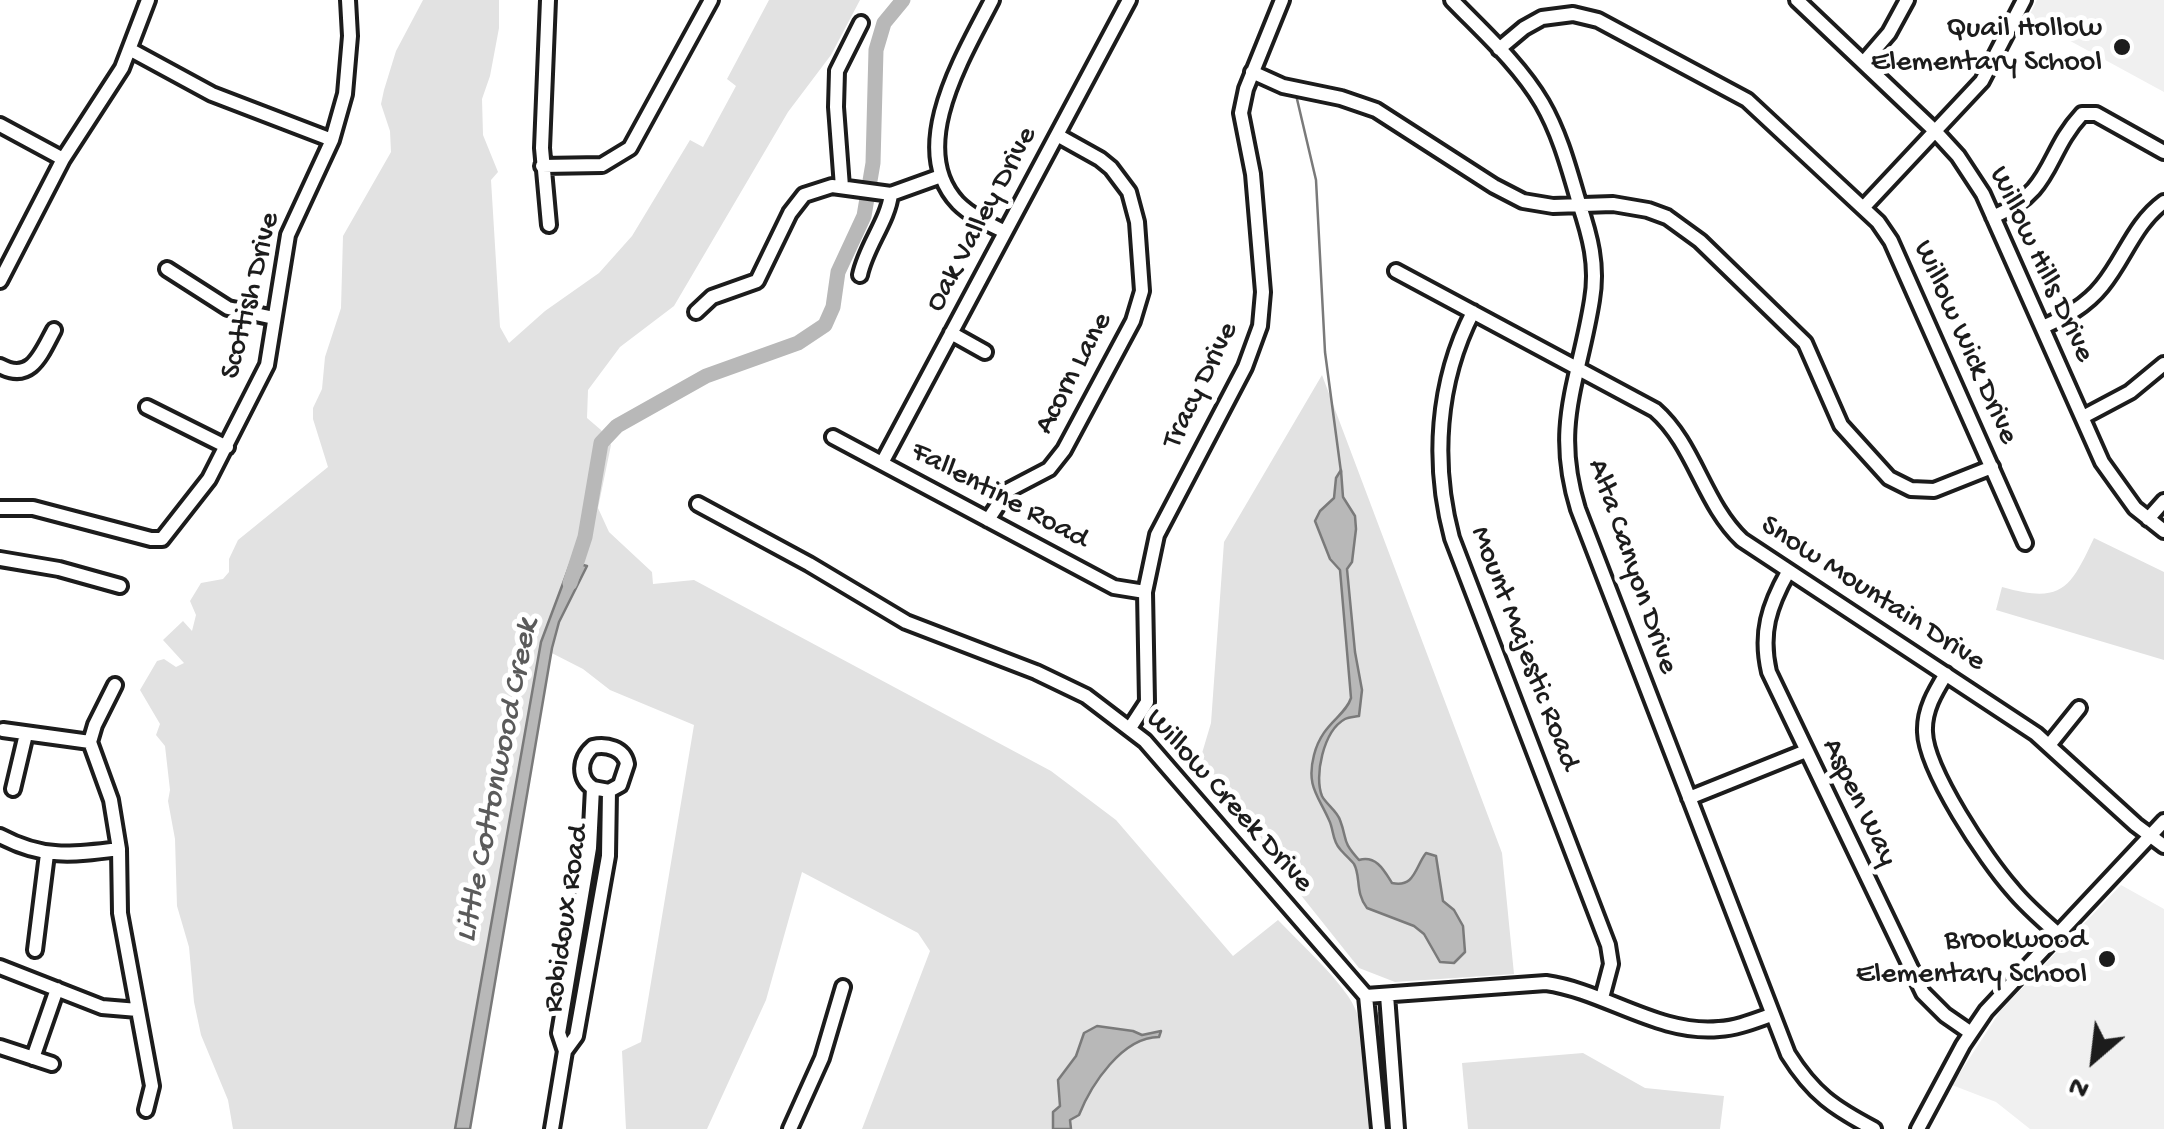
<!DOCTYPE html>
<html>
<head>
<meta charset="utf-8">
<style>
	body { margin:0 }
	#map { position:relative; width:2164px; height:1129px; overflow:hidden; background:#fff; font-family:"Gochi Hand",sans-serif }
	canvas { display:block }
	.north { position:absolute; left:2044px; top:1009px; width:100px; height:100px; -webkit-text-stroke:8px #fff; paint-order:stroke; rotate:208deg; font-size:28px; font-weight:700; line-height:40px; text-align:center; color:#1c1c1c }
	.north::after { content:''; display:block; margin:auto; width:35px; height:45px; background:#1c1c1c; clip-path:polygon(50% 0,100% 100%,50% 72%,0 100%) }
</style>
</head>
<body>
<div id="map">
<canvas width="2164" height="1129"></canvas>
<div class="north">N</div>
</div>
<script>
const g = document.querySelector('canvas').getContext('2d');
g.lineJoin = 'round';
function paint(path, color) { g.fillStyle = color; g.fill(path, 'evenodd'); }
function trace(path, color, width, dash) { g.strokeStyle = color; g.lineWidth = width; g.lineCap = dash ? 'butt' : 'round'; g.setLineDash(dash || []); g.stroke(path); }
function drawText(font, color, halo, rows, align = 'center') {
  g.font = font + ' "Gochi Hand",sans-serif'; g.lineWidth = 10; g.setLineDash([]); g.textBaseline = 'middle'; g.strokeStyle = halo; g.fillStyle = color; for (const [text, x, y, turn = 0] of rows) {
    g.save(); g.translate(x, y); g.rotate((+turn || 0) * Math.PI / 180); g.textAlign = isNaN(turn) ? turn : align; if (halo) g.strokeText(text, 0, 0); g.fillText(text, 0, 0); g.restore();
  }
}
paint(new Path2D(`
	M2037,0H2164V92L2028,18Z
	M2121,885L2164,909V1129H2030L1996,1102L1952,1085L2001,1010Z`), '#f0f0f0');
paint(new Path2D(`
	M423,0H499V28L490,76L482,99L483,135L498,172L491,180L500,327L509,343L545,311L599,273L632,236L690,140L703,147L736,86L727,79L769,0H860L831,55L788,112L674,306L620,347L588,390L587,418L601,430L611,445L598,508L609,532L652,572L653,584L694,580L1051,771L1116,820L1233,956L1278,920C1301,944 1329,969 1348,996C1372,1031 1367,1089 1370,1129H862L930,951L918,933L802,872L766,1000L707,1129H626L622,1051L641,1042L694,725L610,690L583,669L540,647L455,1129H233L228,1100L201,1035L194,1002L189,947L177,906L175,839L168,801L170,790L165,746L156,735L160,724L140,690L157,661L164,659L176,667L184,663L163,640L183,621L192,631L196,615L190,601L201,583L223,579L229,572V559L238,540L328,467L313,419V408L322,389L325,357L341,308L343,236L391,152L390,131L381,104L384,90L396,51Z
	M1322,375L1502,853L1514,974L1395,982L1359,968L1202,771L1200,760L1211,723L1224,542Z
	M2094,538L2164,572V660L1996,610L2002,587C2062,604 2070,589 2094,538Z
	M1583,1053L1645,1088L1724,1096L1720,1129H1468L1462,1063Z`), '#e2e2e2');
const water = new Path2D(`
	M1341,470L1343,497L1355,516L1356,529L1352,562L1347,569L1355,652L1362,690L1359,716C1354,717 1349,717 1345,719C1323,731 1314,777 1322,796C1326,804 1337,811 1340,820C1348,841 1341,840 1359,860C1376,855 1384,870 1392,883C1415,888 1415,867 1426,853L1436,856L1443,901L1454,910L1463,926L1465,952L1454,963L1440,962L1424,934L1414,926L1367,908C1355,893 1361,876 1354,864C1350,859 1343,853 1340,849C1332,841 1334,830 1329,820C1318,795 1306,786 1314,755C1322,723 1345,717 1351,698L1340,570L1330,559L1315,521L1320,511L1334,498L1336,478Z
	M571,562L587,566L559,622L552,648L470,1129H455L541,642Z
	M1097,1026L1133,1031L1142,1035L1161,1031L1159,1037C1122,1037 1091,1085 1079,1115L1070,1120L1071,1129H1053V1112L1060,1106L1058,1080L1076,1056L1084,1033Z`);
paint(water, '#b8b8b8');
trace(water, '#7a7a7a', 2.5);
trace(new Path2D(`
	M1297,99L1316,180L1325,352L1341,472
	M1379,1013L1384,1069
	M1385,1081L1389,1129`), '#7a7a7a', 2.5);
trace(new Path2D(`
	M570,583L585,537L601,443L617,426L706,376L798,343L825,325L833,307L838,272L864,216L873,163L876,50L884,23L903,0`), '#b8b8b8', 15);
const minor = new Path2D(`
	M548,0L542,148L549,225
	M992,0C964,55 906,148 958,203C971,216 989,224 1005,232
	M1452,0C1483,32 1519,64 1542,103C1560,134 1569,169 1579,203C1590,236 1598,265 1592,300C1579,382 1552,424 1578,509L1788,1054C1813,1094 1834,1108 1874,1129
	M1797,0L1936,132L1958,156L1983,194L2102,462L2135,508L2164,531
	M1499,49L1524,28L1542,18L1573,14L1598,20L1747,100L1878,222L1891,241L2025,543
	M131,50L212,94L332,140
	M1864,62L1889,33L1907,0
	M1252,72L1283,86L1341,98L1376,110L1494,186L1523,201L1553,206L1613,204L1648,210L1667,217L1700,241L1805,343L1841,425L1889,478L1911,489L1934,490L1992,467
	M0,125L63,159
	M542,166L602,165L630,148L711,0
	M842,187L836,107L837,71L861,23
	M1863,208L1982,81L2024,0
	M1993,217C2055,190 2044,155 2082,114H2096L2164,152
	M167,269L228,308L274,318
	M1396,271L1655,410C1695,445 1703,503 1742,540L2036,734L2136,825L2164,846
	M860,275C866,246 888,221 891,194
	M0,281L63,159L122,68L148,0
	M696,312L712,297L757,281L790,213L804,195L832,186L891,194L941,176
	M1473,312C1437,382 1432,463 1452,538L1608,945L1611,964L1602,998
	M2043,327C2065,317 2086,306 2102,286C2125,258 2134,224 2164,202
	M951,333L985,352
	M0,366C31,383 41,354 54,330
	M147,407L227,447
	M2083,417L2130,392L2164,364
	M833,437L1114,587L1145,592
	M882,463L1129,0
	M698,504L809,564L906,622L1036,672L1086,696L1145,741L1366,996L1379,1129
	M0,508H33L151,539H162L209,479L267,365L288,235L332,140L345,94L350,36L348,0
	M2148,519L2164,501
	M988,520L1007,491L1049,469L1064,450L1133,321L1142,291L1137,222L1129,192L1111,168L1100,159L1057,135
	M0,559L59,569L120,586
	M1788,572C1769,606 1760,633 1769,672L1923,993L1945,1015L1971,1033
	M1946,674C1935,692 1924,710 1925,732C1926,770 1986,860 2012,889C2025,905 2041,919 2057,933
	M115,685L95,725L90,742L111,800L119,849L120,913L152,1086L146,1110
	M1130,728L1147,702L1145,592L1157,535L1245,367L1260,326L1263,292L1253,174L1241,113L1246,89L1282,0
	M3,730L90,742
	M2050,744L2079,708
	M13,789L26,734
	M1689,798L1806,751
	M0,836C43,859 72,855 119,849
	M35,950L47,854
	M0,967L102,1007L138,1010
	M1387,995L1397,1129
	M1366,996L1546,983C1604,991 1659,1035 1719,1029C1737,1028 1754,1021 1771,1015
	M0,1047L52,1064
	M565,1051L576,1036L608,856L609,791
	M33,1058L57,989
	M552,1129L565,1051L559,1033L590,848L593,788C578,778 579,759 593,747C606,744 624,748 627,764L620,785L609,791L593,788
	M790,1129L822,1058L843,987
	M1918,1129L1963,1045L1986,1011L2164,821`);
trace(minor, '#1c1c1c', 20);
trace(minor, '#fff', 12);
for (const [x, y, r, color] of [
	[2122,47,10,"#1c1c1c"],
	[2107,959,10,"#1c1c1c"]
]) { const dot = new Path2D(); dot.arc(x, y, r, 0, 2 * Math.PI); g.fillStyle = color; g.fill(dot); trace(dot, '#fff', 4); }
drawText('30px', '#1c1c1c', '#fff', [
	["Quail Hollow",2102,30],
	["Elementary School",2102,64],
	["Brookwood",2087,942],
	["Elementary School",2087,976]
], 'right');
drawText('30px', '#1c1c1c', '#fff', [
	["Oak Valley Drive",983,220,-62],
	["Willow Hills Drive",2040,265,65],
	["Scottish Drive",252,296,-76],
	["Willow Wick Drive",1964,343,66],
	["Acorn Lane",1075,374,-62],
	["Tracy Drive",1202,386,-64],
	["Fallentine Road",999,497,28],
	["Alta Canyon Drive",1631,567,71],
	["Snow Mountain Drive",1872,595,33],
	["Mount Majestic Road",1523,649,69],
	["Willow Creek Drive",1228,802,48],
	["Aspen Way",1858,803,64],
	["Robidoux Road",568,919,-82]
]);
drawText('italic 32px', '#5a5a5a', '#fff', [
	["Little Cottonwood Creek",499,781,-79]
]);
</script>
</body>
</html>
